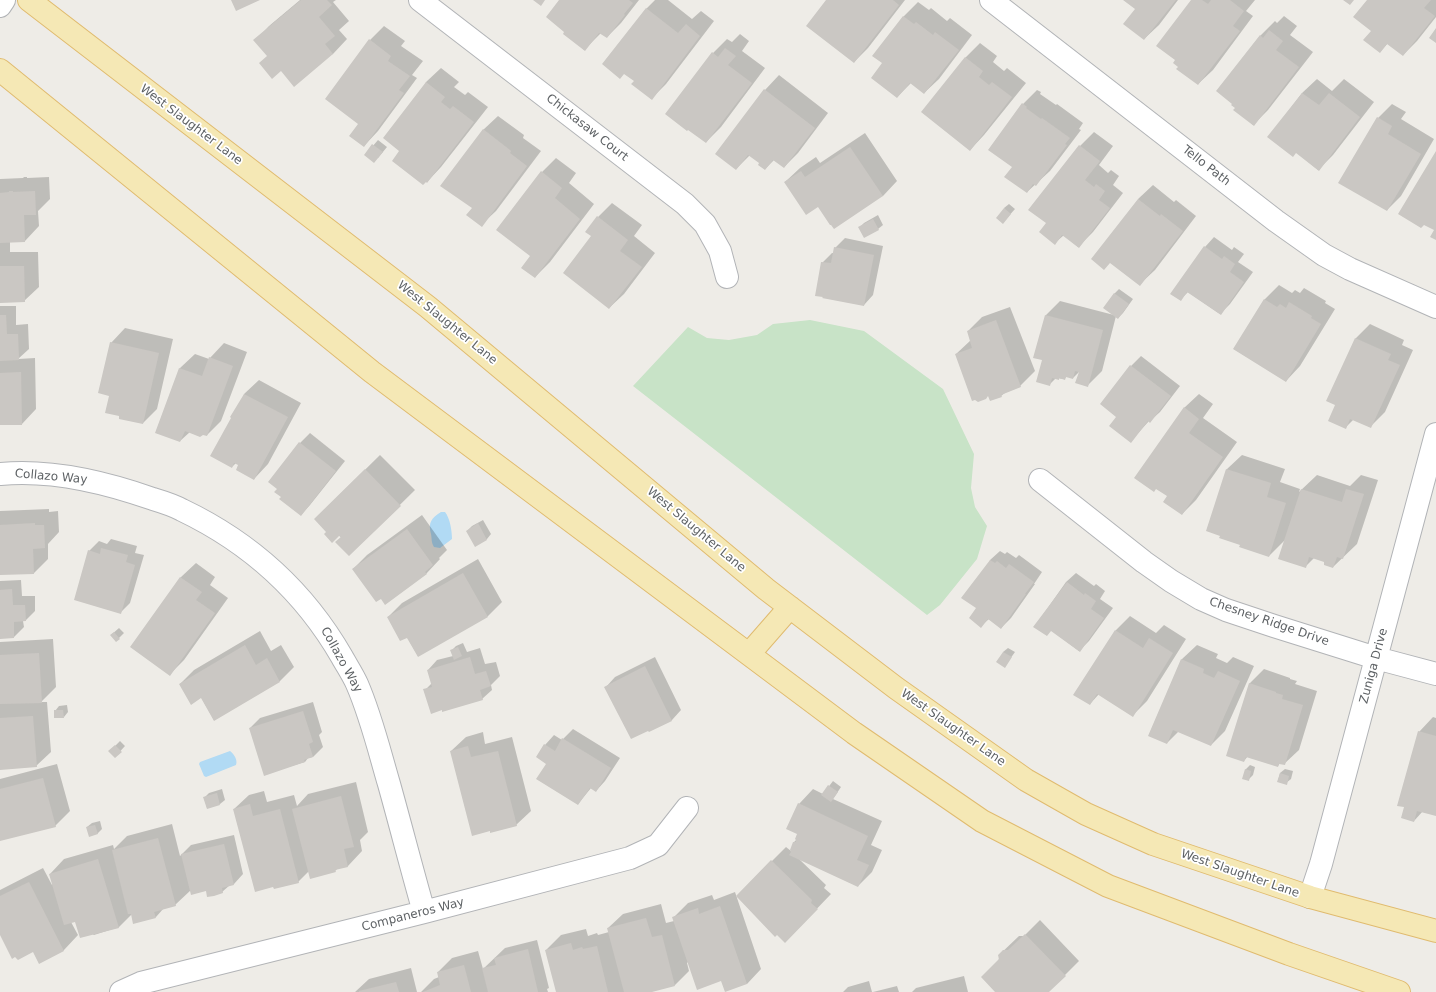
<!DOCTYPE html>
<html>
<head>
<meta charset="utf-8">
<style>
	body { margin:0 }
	canvas { display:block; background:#eeece7 }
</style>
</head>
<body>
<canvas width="1436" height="992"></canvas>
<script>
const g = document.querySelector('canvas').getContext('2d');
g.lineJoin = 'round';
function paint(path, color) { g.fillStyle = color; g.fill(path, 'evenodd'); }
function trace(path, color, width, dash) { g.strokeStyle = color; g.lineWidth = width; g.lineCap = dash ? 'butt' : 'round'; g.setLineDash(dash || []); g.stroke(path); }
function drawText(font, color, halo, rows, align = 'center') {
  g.font = font + ' "DejaVu Sans",sans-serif'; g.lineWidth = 3.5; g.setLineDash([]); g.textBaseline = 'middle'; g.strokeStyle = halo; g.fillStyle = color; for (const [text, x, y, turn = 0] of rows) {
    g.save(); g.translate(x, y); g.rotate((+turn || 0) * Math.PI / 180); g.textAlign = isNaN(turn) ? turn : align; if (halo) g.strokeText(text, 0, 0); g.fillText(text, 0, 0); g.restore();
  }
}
paint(new Path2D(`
	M810,320L864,331L943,389L974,454L971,488L975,507L987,526L977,559L940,605L927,615L633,386L688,327L707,338L729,340L757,335L773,324Z`), '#c8e3c7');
paint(new Path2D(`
	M441,512H445C450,518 452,531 452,539L440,548L434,547C431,542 432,539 431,534C428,523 431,518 441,512Z
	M230,751C234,754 238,760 236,765L206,777L204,776L199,764L200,762Z`), '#b1daf4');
paint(new Path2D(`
	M300,0H336L333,2L349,21L339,30L347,39L333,54L281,70L255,41L269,26Z
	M560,0H639L621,23L607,37L601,33L584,50L566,32Z
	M655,0H668L692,19L701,11L714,21L666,84L651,99L635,81L646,9Z
	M828,0H905L868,48L854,62Z
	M1125,0H1178L1159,25L1144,39L1136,9Z
	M1192,0H1255L1246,11L1253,16L1213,70L1198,84L1179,67Z
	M1368,0H1436V17L1417,41L1403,55L1388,43L1380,52L1372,31Z
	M918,2L929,10L931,8L947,21L950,18L972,35L939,79L924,93L911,83L897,97L884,63L874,55L904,16Z
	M1284,16L1297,26L1290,35L1313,52L1268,110L1253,125L1236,108L1260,36L1275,21L1277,23Z
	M384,26L405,41L401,46L423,61L412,75L417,78L378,131L364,146L359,123L370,40Z
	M740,34L749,41L742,51L765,68L721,127L706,142L713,53L727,39L732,42Z
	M980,43L997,56L993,62L1004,71L1007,68L1026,83L984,135L970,150L922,112L966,57Z
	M441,68L459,82L454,87L465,95L468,92L488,107L441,167L427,182L401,151L426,82Z
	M779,75L828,113L798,153L784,167L774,160L765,169L761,163L750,155L736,169L765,90Z
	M1317,79L1332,91L1344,79L1374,102L1333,155L1318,170L1296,152L1269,137L1302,93Z
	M1037,90L1041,92L1040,94L1056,105L1057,104L1083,123L1079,129L1081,130L1050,171L1027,192L1014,167L1023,104Z
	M1392,104L1406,112L1401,119L1434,139L1401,196L1387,210L1378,118Z
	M498,116L524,135L523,138L541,151L496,211L481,225L473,208L483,130Z
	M1094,132L1113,146L1099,165L1108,173L1111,170L1119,176L1113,185L1123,193L1093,232L1078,247L1064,235L1055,243L1047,223L1080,146Z
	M865,133L897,181L883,196L818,206L785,182L800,168L816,157L820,163Z
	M378,140L387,147L378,158L365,155Z
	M556,158L576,173L569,183L594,204L550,262L535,277L531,256L542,172Z
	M24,177H27V178L49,177L50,199L38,211L39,226L25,241H10V252H38L39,287L24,301L0,302V179L23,178Z
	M1153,185L1174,202L1176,200L1196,216L1155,270L1140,284L1138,199Z
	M612,203L642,225L634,236L655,253L624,294L609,308L592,236L598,217Z
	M1009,204L1015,209L1007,218L1004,208Z
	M878,215L883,225L878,229L860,227L864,223Z
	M1214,237L1232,250L1234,247L1244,254L1238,262L1253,272L1230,304L1220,314L1188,292L1181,299L1172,293L1205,247Z
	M845,238L883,246L873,295L864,305L822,263L832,253H834L835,248Z
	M1279,285L1292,293L1295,290L1300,293L1304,288L1326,301L1325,303L1335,309L1300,366L1286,381L1234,349L1265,299Z
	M1119,289L1133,299L1123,313L1118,318L1116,316L1102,371L1087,386L1080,371L1073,378L1067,376L1064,379L1056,378L1049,385L1044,359L1035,357L1046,315L1060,301L1114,315V294Z
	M0,306H16V325L28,324L29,349L18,359L35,358L36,409L22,424L0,425Z
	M1010,307L1035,371L1020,386L1006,392L1001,396L989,395L956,354L971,340L968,331L982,317Z
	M1370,324L1404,340L1402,345L1413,350L1385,412L1370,427L1354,419L1345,428L1337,405L1356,338Z
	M125,328L173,339L157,409L143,423L121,415L110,395L111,343Z
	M224,343L247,352L221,421L207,435L190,432L180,441L156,432L180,368L195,354L209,359Z
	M1141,356L1180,386L1160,412L1150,421H1149L1131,441L1117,417L1131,366Z
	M259,380L301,403L268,464L254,479L240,465L236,463L232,467L244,394Z
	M1199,394L1213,404L1203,418L1237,442L1196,500L1182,514L1168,496L1184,408Z
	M310,433L345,461L310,505L301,515L282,497L278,489L270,482L300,443Z
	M380,455L415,490L349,555L339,534L327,532L315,519Z
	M1242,455L1285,469L1280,482L1300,489L1299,492L1317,475L1350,486L1361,475L1378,480L1357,544L1333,567L1326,561L1314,558L1305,567L1286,539L1269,556L1222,535L1207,530L1227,469Z
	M49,509V512L58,511L59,532L48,544V559L34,573L0,574V511Z
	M422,515L447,550L439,558L440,559L426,574L353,569L367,555Z
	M483,520L491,534L487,539L475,545L467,531L472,526Z
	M111,539L137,546L135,553L144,555L130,603L120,613L89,551L99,541L107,544Z
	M1000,551L1005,554L1007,552L1016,558L1019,555L1042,572L1034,584H1035L1011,618L1001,628L989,619L981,626L977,608L990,560Z
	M478,559L502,602L488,616L418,656L407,637L388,617L402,603Z
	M196,563L215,577L210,585L228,598L184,660L170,674L131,647L181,577Z
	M1076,573L1094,586L1096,584L1105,591L1100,599L1113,608L1089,641L1079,651L1051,630L1035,626L1066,582Z
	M21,580L22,596H35V611L26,620L23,621L24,627L14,637L0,638V581Z
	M1130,616L1156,633L1164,625L1186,639L1147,701L1133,715L1099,694L1090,704L1116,630Z
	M119,628L124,633L116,641L111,635Z
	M260,631L271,651L281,645L294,667L280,681L214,720L201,697L180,684L194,670Z
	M53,639L56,687L41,702H47L51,752L36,766L0,769V642Z
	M463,643L467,652L480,648L485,664L496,662L500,676L491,685L492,690L482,699L425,690L432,683L428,670L437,660L453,656L451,651L456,646Z
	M1197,645L1218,654L1216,658L1227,663L1233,657L1254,666L1225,731L1211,745L1179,731L1167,743L1149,735L1182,659Z
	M1008,648L1015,652L1005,666L1003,652Z
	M655,657L681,710L672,720L649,731L606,687L615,677Z
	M1264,669L1290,678V679L1297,681L1295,684L1317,691L1299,750L1284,764L1280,763L1278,766L1248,756L1244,761L1249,684Z
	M313,702L322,732L319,735L323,747L313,757L308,758L305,762L265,774L250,728L260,718Z
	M67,705L68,712L64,717L55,711L59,706Z
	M1433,717L1436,718V815L1423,811L1414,821L1419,732Z
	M573,729L620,758L605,781L596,791L591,788L578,804L548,763L545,745L554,735L562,740Z
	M483,732L485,744L512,737L531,811L516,825L451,751L466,737Z
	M120,741L125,746L115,757L110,751Z
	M57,764L70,811L55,826L0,840V779Z
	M1250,765L1255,767L1253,775L1248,780L1245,770Z
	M1285,769L1293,771L1291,779L1286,783L1278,781L1280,773Z
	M833,781L841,787L833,799L882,821L871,845L882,850L872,872L858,886L799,859L826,885L824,888L831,894L785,942L777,934L775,936L737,896L786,847L791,851L794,842L797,839L799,804L813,789L823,794Z
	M356,782L368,832L360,840L362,851L348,866L338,868L335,871H309L298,882L234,809L249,795L264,791L267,802L294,795L297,806L308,794Z
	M222,789L225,800L220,804L207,808L205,797L209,793Z
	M100,821L102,829L97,834L87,827L92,823Z
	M172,824L180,856L191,845L234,835L243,874L234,884L230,885L222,892L206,890H191L175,905L164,908L156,917L132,914L119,927L94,935L75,921L71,922L78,935L64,950L40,962L34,951L0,933V890L43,868L52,885L53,884L50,874L64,859L113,845L114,849L127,836Z
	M735,892L761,969L747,984L722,980L688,962L687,963L689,971L675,985L648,992H557L546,950L561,935L586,929L588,936L597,933L598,935L609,932L608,928L623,914L661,904L666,923L674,921L673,918L688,903L712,895L714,900Z
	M1040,920L1079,961L1048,992H997L999,955L1019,936H1024Z
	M537,940L549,988L547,989L548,992H421L434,979L439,977L438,972L452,958L478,951L483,969L505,948Z
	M411,968L417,992H355L369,979Z
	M964,976L968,992H912L916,988Z
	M869,981L872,992H843L848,987Z
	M897,986L899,992H873Z`), '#0003');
paint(new Path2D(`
	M231,0H260L236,11Z
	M301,0H327L332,5L319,17L335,36L325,44L333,54L294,87L281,71L272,79L259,63L267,56L253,40Z
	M533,0H545L541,6Z
	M559,0H629L633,3L624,14L625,15L607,38L599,33L585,51L563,34L564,32L546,17Z
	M826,0H893L899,5L854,63L806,26Z
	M1123,0H1176L1144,40L1123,24L1135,9Z
	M1191,0H1202L1208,4L1211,0H1230L1244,11L1233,26L1240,31L1198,85L1176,69L1178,67L1173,63L1175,60L1156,46Z
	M1343,0H1354L1350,5Z
	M1367,0H1431L1424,8L1435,16L1403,56L1387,44L1380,53L1363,40L1371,31L1353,17Z
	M646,8L678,33L686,24L700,36L652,100L631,84L634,81L624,74L620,79L602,64Z
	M903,16L914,24L916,22L933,35L935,32L959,50L924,94L910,83L897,98L871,78L882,63L872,56Z
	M1436,28V43L1429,38Z
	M1269,30L1283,41L1276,50L1299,67L1254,126L1233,110L1235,108L1231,105L1232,104L1216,91L1260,35L1263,38Z
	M369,39L391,56L388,61L410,76L399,90L404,93L364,147L349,136L358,124L325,99Z
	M725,48L736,56L728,65L752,83L706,143L688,130L687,131L665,114L712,52L718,57Z
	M965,57L983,71L979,77L989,85L992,82L1012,97L970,151L921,112Z
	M426,82L445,97L441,102L450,109L453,106L474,122L427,183L426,182L423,185L392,161L399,151L383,138Z
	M764,89L815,128L784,168L773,160L765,170L758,165L759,163L748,155L736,170L715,154Z
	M1302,93L1319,105L1329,93L1360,117L1319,171L1296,153L1293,157L1267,137Z
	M1022,103L1027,107L1026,108L1041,119L1042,118L1070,138L1065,144L1067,145L1036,186L1033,184L1027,193L1004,177L1012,167L988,150Z
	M1377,117L1392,126L1388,134L1421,154L1387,211L1338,183Z
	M483,129L510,150L511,151L510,153L527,166L482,227L466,215L472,208L440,186Z
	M372,144L383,152L374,163L364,155Z
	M1079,145L1100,161L1085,180L1094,187L1096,184L1105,191L1099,200L1110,208L1079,248L1062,235L1055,245L1039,232L1046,223L1028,210Z
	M850,147L883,196L834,229L831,225H830L818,207L806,215L784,182L801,171L805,177Z
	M1436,151V240L1430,237L1434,230L1424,225L1421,228L1398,214Z
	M541,171L562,188L555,198L580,219L535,278L521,268L530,256L496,230Z
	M9,191H13V192L35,191L36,215H24L25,242L0,243V193L9,192Z
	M1138,199L1160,216L1161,214L1183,231L1140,286L1110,263L1104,270L1091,259Z
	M1004,208L1011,214L1003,224L996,218Z
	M597,216L628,240L620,251L642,267L609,309L563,273L591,236L585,232Z
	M873,219L879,230L864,238L858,227Z
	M1204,246L1222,259L1224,256L1235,264L1230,272L1244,282L1221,315L1187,292L1181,301L1170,294Z
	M834,247L874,255L864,306L822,298L823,297L815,296L821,262L831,263Z
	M0,266H24L25,302L0,303Z
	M1114,293L1129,304L1118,319L1103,308Z
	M1264,299L1277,307L1280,304L1286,308L1289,302L1312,316L1311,318L1321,324L1286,382L1233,349Z
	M0,315H6L7,334H18L19,360L0,361Z
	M1045,315L1103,330L1088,387L1075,383L1079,372L1075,371L1073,379L1066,377L1065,380L1059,378V380L1052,378L1050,386L1036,382L1042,360L1033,358Z
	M996,320L1021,387L1001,395L1002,397L990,401L988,396L986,399L978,402L975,400L972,401L955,354L972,348L967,331Z
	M1355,338L1391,354L1388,360L1400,365L1371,428L1350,419L1346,429L1328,421L1335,405L1326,401Z
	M110,342L159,353L143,424L119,419V416L105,413L109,396L98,393Z
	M209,357L233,366L207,436L203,435L200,437L185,431L180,442L155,433L179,368L202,376Z
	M1130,365L1171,396L1150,423L1148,421L1131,443L1109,426L1116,417L1100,404Z
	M21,372L22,425H0V373Z
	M244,394L288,417L254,480L236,470L238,465L234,463L232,468L210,456L231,418L230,417Z
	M1184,407L1199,419L1189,433L1223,457L1182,515L1163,502L1167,496L1156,489L1154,492L1134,478Z
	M299,442L336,471L301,516L279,499L281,497L274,492L277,489L268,482Z
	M365,469L401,506L349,556L335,542L341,537L339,536L332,543L324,534L326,532L314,519Z
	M1226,469L1271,483L1267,497L1286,503L1269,557L1239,547L1240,545L1219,538L1220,536L1206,531Z
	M1301,489L1342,502L1346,489L1364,494L1343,559L1337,557L1333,568L1324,565V562L1309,557L1306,568L1278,559Z
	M35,523V525H44L45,548L33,549L34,574L0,575V525Z
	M478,523L487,540L475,547L466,531Z
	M407,529L433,565L425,572L427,574L385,605L381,599L376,602L352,569Z
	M101,548L128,555L126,562L135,565L121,614L74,600L88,550L100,554Z
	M990,560L995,563L997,561L1006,568L1009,564L1034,582L1025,594H1026L1001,629L988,619L981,628L969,618L976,608L961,598Z
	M463,573L488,617L418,657L407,638L400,641L387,617Z
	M180,577L202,592L196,600L215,613L170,676L130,647Z
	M1067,582L1084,595L1085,593L1096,601L1091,609L1104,618L1080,652L1051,631L1047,636L1033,627Z
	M12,589L13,605H25L26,621L14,622V638L0,639V590Z
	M1115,630L1143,648L1149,638L1173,653L1133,717L1097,694L1090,705L1073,695Z
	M114,632L120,639L116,642L110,635Z
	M245,645L256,665L267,658L280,682L214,721L201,698L191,705L179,684Z
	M458,647L462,656L454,660L450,650Z
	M1003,652L1012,657L1005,668L996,662Z
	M39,653L42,703L0,704V655Z
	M470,657L475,674L486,671L491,686L480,690L483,700L442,712V710L431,714L423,689L432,687L427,670Z
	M1181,659L1204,669L1203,673L1214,678L1218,671L1240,681L1211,746L1173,730L1167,744L1148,736Z
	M645,666L672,721L649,732L648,731L631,739L604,687Z
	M1249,683L1276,692V693L1283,695L1282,699L1303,705L1285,765L1279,764L1278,767L1246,757L1244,762L1226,756Z
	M54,710H63L64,718H54Z
	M303,711L313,742L309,744L313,757L304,760L305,762L264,776L249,728Z
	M33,716L37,767L0,770V718Z
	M1418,731L1436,736V816L1417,811L1414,822L1401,818L1404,807L1397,806Z
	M562,738L611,768L596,792L590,788L578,805L536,779L546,764L536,757L544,744L555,751Z
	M115,745L122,752L115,758L108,751Z
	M468,746L471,757L498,751L517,826L490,833V831L472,836L450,751Z
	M1245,769L1251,771L1249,781L1242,779Z
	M1280,773L1289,776L1287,785L1277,782Z
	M43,778L56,827L0,841V789Z
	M828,785L838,792L831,802L821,795Z
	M217,793L220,805L207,809L203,797Z
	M341,796L354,847L344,849L348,867L335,870L336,872L310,879L292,809Z
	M798,803L868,836L857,860L869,865L858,887L789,855L791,852L790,850L793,842H796V840L795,839L797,834L786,829Z
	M250,804L253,816L280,809L299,883L274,889L273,887L255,892L233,809Z
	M95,825L98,834L89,837L86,827Z
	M158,838L176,906L154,912L156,918L133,924L131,914H128L112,850Z
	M224,844L234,885L222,888L223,893L214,896L207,897L206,891L191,895L181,854Z
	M98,859L119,928L80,938L75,922L64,925L49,874Z
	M771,860L812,900L811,903L818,909L785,943L777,935L775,937L736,896Z
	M29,882L64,951L39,964L33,952L18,960L15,957L12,959L0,935V896Z
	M720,906L747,984L725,992L721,981L697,990L672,917L698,908L699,914Z
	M646,918L652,937L662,935L675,986L652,992H624L607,928Z
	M1025,934L1066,976L1049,992H995L981,977L999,959L998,955L1003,950H1008Z
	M571,943L573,950L582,947L583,949L597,946L608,992H556L545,950Z
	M528,949L538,992H488L482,968L496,965L494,958Z
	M464,965L471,992H423L440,985L437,972Z
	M396,982L399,992H359V991Z`), '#cac7c3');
const minor = new Path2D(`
	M420,0L685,204L705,224L720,251L727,277
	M991,0L1276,221L1324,255L1350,269L1436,307
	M0,6L4,0
	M0,474C51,469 105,482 153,499C163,502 173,505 182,510C251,543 304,591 342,657C347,666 353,675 357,684C371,716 379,750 389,784C401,827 412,870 424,912
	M1040,480L1144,562L1171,581L1201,599L1226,610L1274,626L1376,658L1436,674
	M1310,897L1321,864L1436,434
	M121,992L141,983L424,912L630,858L658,845L687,808`);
const primary = new Path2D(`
	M29,0L428,307L766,589L896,688L1026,780L1086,814L1153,844L1310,897L1436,931
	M0,70L372,372L854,733L982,821L1108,886L1289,954L1399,992
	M749,654L790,607`);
trace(minor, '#b2b4b7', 24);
trace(primary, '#e0bb6f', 24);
trace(minor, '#fff', 22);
trace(primary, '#f5e8b5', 22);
drawText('12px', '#5e6265', '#fff', [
	["West Slaughter Lane",191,125,37],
	["Chickasaw Court",587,128,38],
	["Tello Path",1206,166,38],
	["West Slaughter Lane",447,323,39],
	["Collazo Way",51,477,5],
	["West Slaughter Lane",696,530,40],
	["Chesney Ridge Drive",1269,622,19],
	["Collazo Way",341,660,61],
	["Zuniga Drive",1374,666,-75],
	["West Slaughter Lane",953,728,35],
	["West Slaughter Lane",1240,874,19],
	["Companeros Way",413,915,-14]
]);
</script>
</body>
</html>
